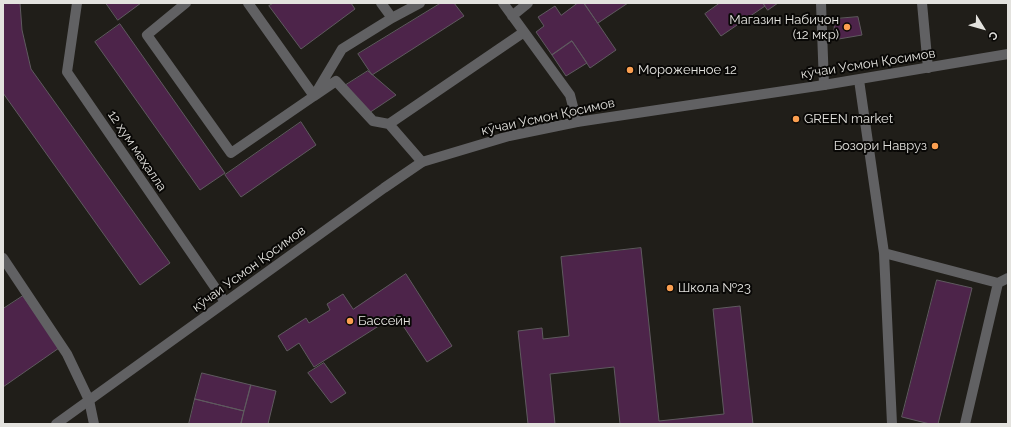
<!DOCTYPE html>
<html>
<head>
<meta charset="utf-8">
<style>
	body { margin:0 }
	#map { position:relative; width:1011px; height:427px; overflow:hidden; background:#201e19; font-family:Raleway,sans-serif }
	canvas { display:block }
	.frame { position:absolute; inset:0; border:4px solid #e3e2de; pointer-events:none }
	.north { position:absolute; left:963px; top:8px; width:40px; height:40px; -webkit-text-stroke:3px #090806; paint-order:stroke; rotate:127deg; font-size:11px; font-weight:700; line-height:16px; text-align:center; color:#e3e2de }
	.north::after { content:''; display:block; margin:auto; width:14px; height:18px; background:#e3e2de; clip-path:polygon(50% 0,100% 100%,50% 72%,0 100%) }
</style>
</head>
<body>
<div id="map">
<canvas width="1011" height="427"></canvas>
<div class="frame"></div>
<div class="north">С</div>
</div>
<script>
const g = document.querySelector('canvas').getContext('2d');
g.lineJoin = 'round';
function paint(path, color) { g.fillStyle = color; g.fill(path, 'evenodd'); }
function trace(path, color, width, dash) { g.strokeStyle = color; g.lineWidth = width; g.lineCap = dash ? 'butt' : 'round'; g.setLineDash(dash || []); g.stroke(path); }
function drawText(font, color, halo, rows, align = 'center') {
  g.font = font + ' Raleway,sans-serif'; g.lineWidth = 4; g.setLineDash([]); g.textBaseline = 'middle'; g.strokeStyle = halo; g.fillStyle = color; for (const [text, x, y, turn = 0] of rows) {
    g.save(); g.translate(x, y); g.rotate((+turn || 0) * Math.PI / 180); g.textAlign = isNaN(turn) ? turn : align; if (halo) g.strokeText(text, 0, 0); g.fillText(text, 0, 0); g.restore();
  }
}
const building = new Path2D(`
	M3,3H20L22,30L31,69L170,263L140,285L3,93Z
	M106,3H141L118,20Z
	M274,3H351L355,9L301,49L269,6Z
	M441,3H454L464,16L372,75L358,54Z
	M578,3H584L616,50L590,68L572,41L552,55L536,32L544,26L538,17L555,6L561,15Z
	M584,3H628L598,23Z
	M720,3H763L765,6L721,36L705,14Z
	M763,3H778L768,10Z
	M858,17L862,35L833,40L835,19Z
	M120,24L225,173L200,190L95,42Z
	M572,41L587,63L566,76L552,55Z
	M368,71L396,95L369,113L346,85Z
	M301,122L316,145L241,197L225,175Z
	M641,248L659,421L724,414L713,309L740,306L753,424H620L614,367L550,374L555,424H528L518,331L542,328L543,339L569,336L561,257Z
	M406,274L452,346L427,362L396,315L314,367L299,343L287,351L278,336L306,318L309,323L330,310L327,304L343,294L353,309Z
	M937,280L972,288L938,424H930L902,417Z
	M23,296L59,348L3,387V309Z
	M324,363L346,393L331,403L308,373Z
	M202,373L251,385L244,411L195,399Z
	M251,385L276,391L268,424H241Z
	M195,399L244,411L241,424H189Z`);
paint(building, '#4d244a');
trace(building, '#5f5a5f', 1);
trace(new Path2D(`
	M89,400L94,424`), '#616163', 10);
trace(new Path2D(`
	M77,3L67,72L225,302
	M186,3L147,35L231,153L314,96L342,49L392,18L420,3
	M248,3L314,96L336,81L373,121L389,124L422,162
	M381,3L392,18
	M503,3L570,95L577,122
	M821,3L824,85
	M922,3L928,68
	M512,16L528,3
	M859,80L884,253L892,424
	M389,124L524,32
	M884,253L998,283L1008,278
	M3,258L67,354L89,400
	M965,424L998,283`), '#616163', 10);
trace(new Path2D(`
	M56,424L384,188L422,162L509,136L577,122L824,85L1008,54`), '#616163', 10);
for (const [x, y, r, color] of [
	[847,27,4,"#fb9f50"],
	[630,70,4,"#fb9f50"],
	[796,119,4,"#fb9f50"],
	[935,146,4,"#fb9f50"],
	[670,288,4,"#fb9f50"],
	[350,321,4,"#fb9f50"]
]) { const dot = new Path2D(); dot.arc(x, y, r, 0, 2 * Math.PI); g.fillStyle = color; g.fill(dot); trace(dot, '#090806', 1.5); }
drawText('13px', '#e3e2de', '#090806', [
	["Магазин Набичон",839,20,"right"],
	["(12 мкр)",839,35,"right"],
	["Мороженное 12",638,70],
	["GREEN market",804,119],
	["Бозори Навруз",927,146,"right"],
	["Школа №23",678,288],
	["Бассейн",358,321]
], 'left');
drawText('13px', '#e3e2de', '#090806', [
	["кӯчаи Усмон Қосимов",868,64,-9],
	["кӯчаи Усмон Қосимов",548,117,-12],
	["12 ҳум маҳалла",137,151,56],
	["кӯчаи Усмон Қосимов",249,269,-36]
]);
</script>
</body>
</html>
